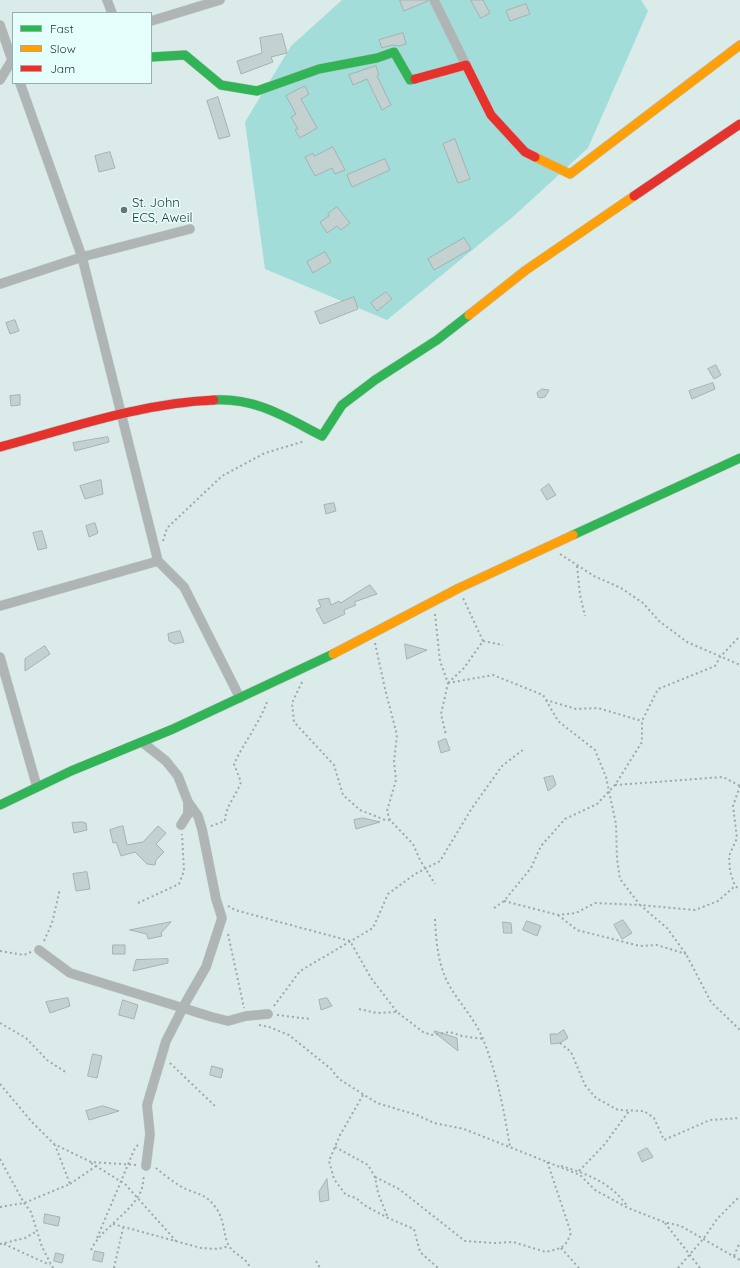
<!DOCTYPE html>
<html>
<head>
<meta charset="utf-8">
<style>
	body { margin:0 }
	#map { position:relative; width:740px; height:1268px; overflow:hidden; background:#daebea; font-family:Quicksand,sans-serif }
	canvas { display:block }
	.legend { position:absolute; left:12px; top:12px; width:140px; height:72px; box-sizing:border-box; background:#e5fffd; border:1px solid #9aafad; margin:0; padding:5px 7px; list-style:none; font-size:12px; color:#2a3635 }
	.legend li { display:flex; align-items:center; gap:8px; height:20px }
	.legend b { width:20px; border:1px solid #9aafad }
</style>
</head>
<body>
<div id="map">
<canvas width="740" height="1268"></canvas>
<ul class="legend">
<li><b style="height:5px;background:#30b455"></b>Fast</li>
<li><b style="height:5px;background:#ff9f0a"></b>Slow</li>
<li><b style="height:5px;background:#e5322d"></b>Jam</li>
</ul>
</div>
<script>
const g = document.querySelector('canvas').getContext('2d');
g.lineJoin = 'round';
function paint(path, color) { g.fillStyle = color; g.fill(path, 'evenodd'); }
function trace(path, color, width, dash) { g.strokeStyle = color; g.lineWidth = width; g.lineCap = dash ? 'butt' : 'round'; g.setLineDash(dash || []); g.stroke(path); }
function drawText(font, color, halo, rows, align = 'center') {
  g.font = font + ' Quicksand,sans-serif'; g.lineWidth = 3; g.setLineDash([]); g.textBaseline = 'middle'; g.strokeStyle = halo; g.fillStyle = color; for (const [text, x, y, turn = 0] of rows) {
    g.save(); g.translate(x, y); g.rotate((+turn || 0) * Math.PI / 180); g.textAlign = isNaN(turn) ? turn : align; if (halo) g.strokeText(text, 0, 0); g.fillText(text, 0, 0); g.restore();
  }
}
paint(new Path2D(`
	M342,0H641L648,11L588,148L515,215L387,320L265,269L245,122L291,46Z`), '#a3ddda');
const building = new Path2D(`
	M400,0H428V1L404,11Z
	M471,0H483L490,13L481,18Z
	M526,4L530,14L510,21L506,11Z
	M403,33L406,44L399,46L392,45L382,48L379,40Z
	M282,34L287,53L271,57L273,62L241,74L237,61L262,53L260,38Z
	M376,66L379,75L377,76L391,105L382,110L367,79L353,85L349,75Z
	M305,86L309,94L301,99L317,128L300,138L295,130L298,129L291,117L296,114L286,96Z
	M218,97L230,136L219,139L207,101Z
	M455,139L470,179L458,183L443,144Z
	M333,147L345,170L335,174L332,168L315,176L305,157L313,153L314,156Z
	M110,152L115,168L99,172L95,156Z
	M385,159L390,170L352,187L347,175Z
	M337,207L350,223L341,230L337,226L327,233L320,222L329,216L328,214Z
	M464,238L471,249L434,270L428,259Z
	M325,252L331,262L313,273L307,262Z
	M386,292L392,299L377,311L371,303Z
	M354,297L358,309L320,324L315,312Z
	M15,320L19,331L10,334L6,323Z
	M716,365L721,375L714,379L708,369Z
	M713,383L715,389L692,399L689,391Z
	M542,389L549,390L545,397L541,398L538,397L537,393Z
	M20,395V405L11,406L10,396Z
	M108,437L109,442L75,451L73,443Z
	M101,480L103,494L85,499L80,486Z
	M549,484L556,495L547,500L541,490Z
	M334,503L336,511L326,514L324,505Z
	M95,523L98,533L89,537L86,526Z
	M42,531L47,548L38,550L33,533Z
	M370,585L377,594L354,602L356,605L344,610L345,614L324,624L316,609L321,607L318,600L329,598L331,605L339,601L340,603Z
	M180,631L184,642L175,644L169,641L168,634Z
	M405,644L427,650L407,659Z
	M45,646L50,654L25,671V659Z
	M446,739L450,750L441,753L438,742Z
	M553,776L556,785L548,791L544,778Z
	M363,818L380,822L356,829L354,820Z
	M82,822L86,823L87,830L74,833L72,823Z
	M123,826L127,845L143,842L158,826L166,833L156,844L164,852L156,860L155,865L147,864L135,852L121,856L116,842L113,843L110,830Z
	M87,872L90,889L76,891L73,874Z
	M623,920L632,933L622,939L614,925Z
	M527,921L541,926L537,936L523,930Z
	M171,922L161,933L162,936L148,939L147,934L130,930Z
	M503,922L511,923L512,933H504Z
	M113,945H125V954H113Z
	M168,959V963L133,971L136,960Z
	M68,998L70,1006L50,1013L46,1002Z
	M327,998L332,1006L321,1010L319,1000Z
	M123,1000L138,1005L134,1019L119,1015Z
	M564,1030L568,1038L560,1043L551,1044L550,1034H557Z
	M435,1031L457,1038L458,1051L434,1032Z
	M93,1054L102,1056L97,1078L88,1076Z
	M212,1066L223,1069L221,1078L210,1075Z
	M103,1106L119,1111L89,1120L86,1111Z
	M647,1148L653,1157L642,1162L638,1153Z
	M327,1179L329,1200L320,1202L319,1192Z
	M45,1214L60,1217L58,1226L44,1223Z
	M95,1251L104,1253L102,1262L93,1260Z
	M56,1253L64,1255L62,1263L54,1261Z`);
paint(building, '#c3d2d1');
trace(building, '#a5b2b1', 1);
const street = new Path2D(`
	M107,0L112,13
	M434,0L466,65
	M151,21L220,0
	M0,25L13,63
	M0,80L12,60
	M20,83L82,257L158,561L184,587L240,698
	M0,284L82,257L190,229
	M0,606L158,561
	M0,657L37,787
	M142,742L166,761L178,776L188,802V814L181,825
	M39,950L70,973L212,1017L228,1021L246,1016L268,1014
	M146,1166L150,1134L147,1105L166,1041L187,1000L206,967L222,918L216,899L202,829L198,816L188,802`);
const fast = new Path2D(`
	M151,57L185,55L221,85L257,91L319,69L377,58L394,52L410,80L415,79
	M214,400C257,398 285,417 322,436L342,405L375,380L437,340L469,315
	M573,535L740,458
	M0,805L71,771L173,729L333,654`);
const slow = new Path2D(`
	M535,157L570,174L740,45
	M469,315L526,270L634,196
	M333,654L459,588L573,535`);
const jam = new Path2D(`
	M415,79L466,65L491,115L525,152L535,157
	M634,196L740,124
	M0,447C70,428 141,403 214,400`);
trace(street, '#b8c5c4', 10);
trace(fast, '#b8c5c4', 10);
trace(slow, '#b8c5c4', 10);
trace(jam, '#b8c5c4', 10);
trace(new Path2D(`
	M163,541L167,528L222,476L265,453L305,441
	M560,554L594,576L621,588L643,603L659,621L687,642L740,665
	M577,566L580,595L585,616
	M435,614L440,661L448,683L441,714L446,735
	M483,641L503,645
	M375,643L385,689L397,735L394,762L396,780L387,811L390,820L413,844L420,860L435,884
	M302,682L292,703L294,722L334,765L343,795L360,810L385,820H390
	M448,683L493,675L543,695L546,700L576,709L598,708L642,721
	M448,683L464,668L483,641L463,598
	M546,700L558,721L595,750L606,777L616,824L617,859L620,879L640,905L695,910L718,901L735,886
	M615,785L723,777L740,786
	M740,786L733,806L737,838L729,856L730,871L735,886L740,889
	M211,826L225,821C225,807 236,796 241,782L234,764C244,742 260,723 268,699
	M504,901L558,915L576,913L595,903L640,905L667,928L686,954L711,1002L740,1030
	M138,903L179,884L184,871L182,834
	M228,906L235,910L350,941L371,978L397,1012
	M494,908L504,901L531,868L541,846L565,819L597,804L615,785L642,742V721L658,689L715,666L720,657L740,636
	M558,915L577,930L640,946L657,945L686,954
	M435,919C436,941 438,965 449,985C460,1004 475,1019 483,1039C497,1074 504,1110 510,1147
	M228,934L244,1008
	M44,941L52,923L60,889
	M0,951L24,955L31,952
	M274,1006L300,971L373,928L388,894L415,874L440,861L472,808L502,766L524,749
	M359,1009L377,1013L397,1012L423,1032L431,1035L450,1032L462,1036L483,1039
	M277,1015L310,1019
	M0,1023L26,1038L47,1060L67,1073
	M259,1025L269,1027L289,1035L331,1069L339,1079L377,1103L417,1115L434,1123L464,1129L580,1175L595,1190L628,1208L664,1222L681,1226L740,1260
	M560,1043L571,1052L585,1085L596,1098L618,1110L644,1111L654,1118L664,1140L710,1120L740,1118
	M170,1063L216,1107
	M0,1084L31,1121L54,1144L91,1162L137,1165
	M363,1095L340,1135L329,1161L334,1179L346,1195L356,1198L364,1205L388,1218L414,1229L420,1252L438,1268
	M335,1147L368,1165L375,1177L378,1193L388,1218
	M0,1159L24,1203L31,1212L42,1247L53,1268
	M91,1163L125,1184L177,1242
	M561,1166C586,1173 613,1184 627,1206
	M156,1168C163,1174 172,1181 180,1186C196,1195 205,1192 216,1208C225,1220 223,1236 229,1246C235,1255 247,1258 250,1268
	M579,1171L604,1145L629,1111
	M375,1177L399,1189L465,1241L494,1243L513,1242L546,1252L561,1248L567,1242L571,1233L547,1161
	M70,1184L99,1164
	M0,1207L24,1203L70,1184L55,1145
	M665,1223L700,1268
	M113,1224L201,1248L218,1249L229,1246
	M97,1238L135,1148L139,1144
	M0,1244L25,1238L37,1231
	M4,1244L50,1265
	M561,1248L579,1268
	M91,1250C102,1227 128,1216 140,1193C143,1188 143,1181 144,1175
	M734,1256L740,1242
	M316,1261L320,1268
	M114,1268L123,1228
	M678,1268L704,1238L717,1219L740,1196`), '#a0a7a7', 2, [2, 3]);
trace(street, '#aeb5b4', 9);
trace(fast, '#30b455', 9);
trace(slow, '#ff9f0a', 9);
trace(jam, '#e5322d', 9);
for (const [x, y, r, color] of [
	[124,210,4,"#687574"]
]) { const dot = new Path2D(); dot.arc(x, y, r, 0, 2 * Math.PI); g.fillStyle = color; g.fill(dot); trace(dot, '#e5fffd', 1.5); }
drawText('13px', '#2a3635', '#e5fffd', [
	["St. John",132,203],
	["ECS, Aweil",132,218]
], 'left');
</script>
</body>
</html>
